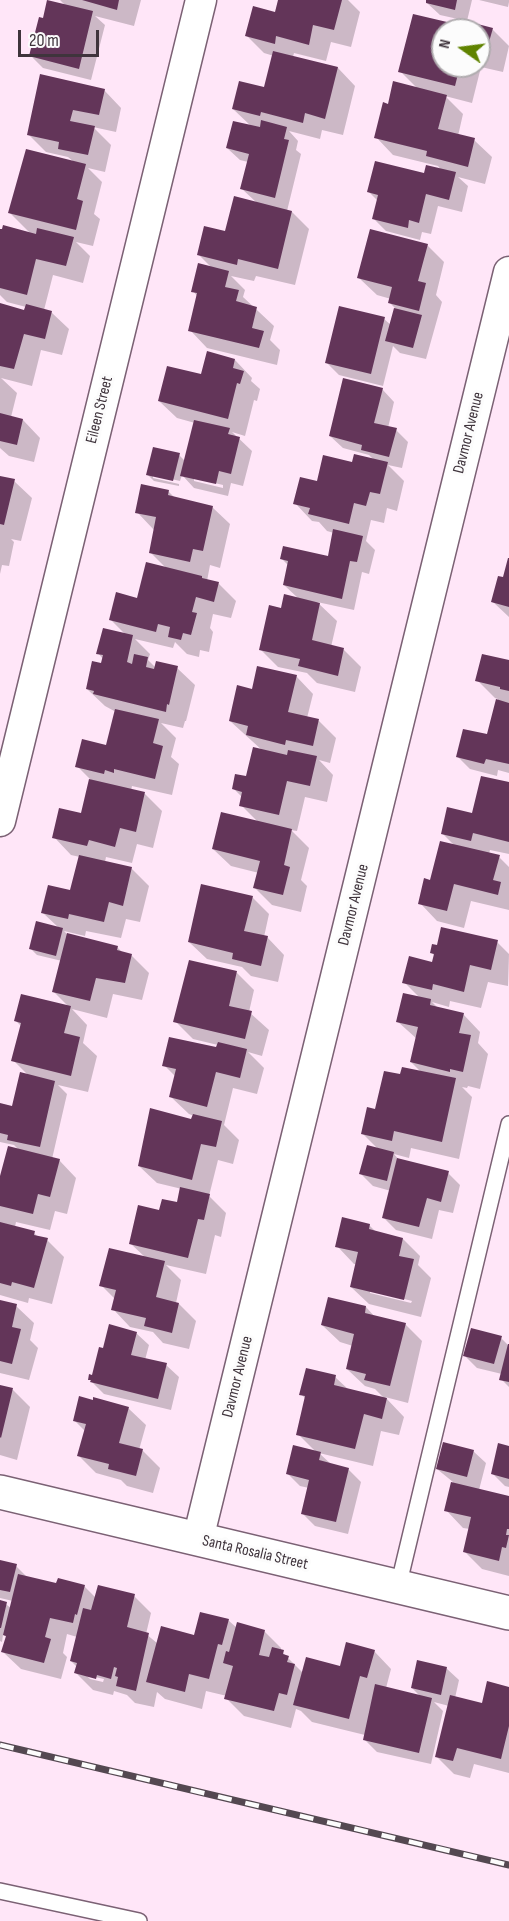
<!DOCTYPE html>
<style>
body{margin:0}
#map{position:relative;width:509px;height:1921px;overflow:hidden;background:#ffe6f8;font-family:"Sofia Sans Condensed",sans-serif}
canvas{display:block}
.north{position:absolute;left:431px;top:18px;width:60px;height:60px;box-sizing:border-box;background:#fcfcfc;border:2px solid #b0acaf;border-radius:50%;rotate:284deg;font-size:16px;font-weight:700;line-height:24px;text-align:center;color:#3f343c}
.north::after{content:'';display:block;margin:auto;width:21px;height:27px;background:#608300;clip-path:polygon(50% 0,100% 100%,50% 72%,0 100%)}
.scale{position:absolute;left:18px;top:30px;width:81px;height:27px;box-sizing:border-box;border:3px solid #3f343c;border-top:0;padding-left:8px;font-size:18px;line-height:21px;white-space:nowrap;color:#3f343c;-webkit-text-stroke:4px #fcfcfc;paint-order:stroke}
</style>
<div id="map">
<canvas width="509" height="1921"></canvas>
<div class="north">N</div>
<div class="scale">20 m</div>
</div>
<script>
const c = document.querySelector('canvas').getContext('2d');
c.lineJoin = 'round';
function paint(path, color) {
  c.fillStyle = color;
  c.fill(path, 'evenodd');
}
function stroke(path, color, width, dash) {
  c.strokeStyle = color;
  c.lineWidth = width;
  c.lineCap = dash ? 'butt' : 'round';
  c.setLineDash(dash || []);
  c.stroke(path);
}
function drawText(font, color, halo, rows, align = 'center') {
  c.font = font + ' "Sofia Sans Condensed",sans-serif';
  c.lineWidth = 6;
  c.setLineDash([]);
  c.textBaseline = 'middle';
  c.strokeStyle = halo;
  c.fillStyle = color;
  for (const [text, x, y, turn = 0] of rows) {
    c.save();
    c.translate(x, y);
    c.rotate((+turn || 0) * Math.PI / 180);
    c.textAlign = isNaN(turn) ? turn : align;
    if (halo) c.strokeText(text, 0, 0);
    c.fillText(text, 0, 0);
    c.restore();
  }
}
paint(new Path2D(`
 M60,0H141L134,26L95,16L105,25L91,80L43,68L31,56L44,20L66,6Z
 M280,0H348L360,12L351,47L331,42L326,61L294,53L293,57L338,68L355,86L343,135L322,130L320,139L289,131L298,141L296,150L301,154L287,211L292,212L309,229L295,285L256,276L254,281L231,276L245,290L243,297L274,326L270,340L280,350L277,365L207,348L190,330L198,297L193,291L213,269L199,255L226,233L257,203L241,188L248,162L240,160L227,148L252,127L233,109L265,89L274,56L264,53L247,36L276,13Z
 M428,0H472L467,21L440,15L427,3Z
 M479,0H509V2L508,7Z
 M414,15L465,28L492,29L509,46L503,72L481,67L472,103L445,96L463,114L458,136L474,140L492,157L485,184L458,177L468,186L462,212L438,206L431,234L422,232L420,240L386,231L374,219L378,201L369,192L442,171L438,166L393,155L376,137L389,105L418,89L400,71ZM443,30H479V66H443Z
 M104,90L121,108L116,132L93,127L111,145L105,172L88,168L102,182L94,214L100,219L93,246L76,242L90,256L83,283L53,275L44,310L51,312L69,329L62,355L41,350L32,386L1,378L17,393L11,417L23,420L40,438L34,462L9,456L0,448V305L25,311L26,307L7,302L0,295V230L31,234L10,213L74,162L68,157L46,152L28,134Z
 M427,245L444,262L436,295L442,302L426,359L400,353L393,346L383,386L339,375L326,362L384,319L391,325L395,308L390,303L391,299L377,295L359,278Z
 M235,360L252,378L251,381L260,389L257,401L254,400L245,436L232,432L252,451L243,486L231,483L228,496L194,488L182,475L180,481L153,475V478L179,484V486L154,481L147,474L179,455L185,461L195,423L177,418L159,401L202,376ZM194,478L223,485V488L194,481Z
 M382,389L394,402L388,428L396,430L408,442L402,468L388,465L404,481L397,511L387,508L384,523L371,520L366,541L375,550L369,574L362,572L354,610L317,602L337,621L331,647L344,650L361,667L355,692L317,683L307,673L278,667L260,649L282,610L299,599L284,585L289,566L282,559L329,558L334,533L327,531L319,522L312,521L295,503L318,483L353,464L374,460L369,455L343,448L330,436Z
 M0,477L14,481L32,498L21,541L11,539L14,542L9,566L2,565L0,574Z
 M168,491L176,499L212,507L230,524L220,568L210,565L207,581L218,583L236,601L231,618L213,614L210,628L213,632L209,652L200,650L199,657L187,654L175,642L173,648L135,639L150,654L148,660L156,668H177L195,685L186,721H185L183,728L161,723L176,738L171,757L179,764L172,795L132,786L131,791L145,794L162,811L153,848L137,844L132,863L106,857L105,862L131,868L149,886L140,922L126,919L121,938L86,931L85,936L64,931L69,936L117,947L124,954L131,955L149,973L142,1000L113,994L107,1018L72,1009L87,1025L83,1043L97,1056L88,1092L58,1085L67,1094L52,1159L59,1160L76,1178L67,1214L55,1211L50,1230L16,1222L15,1227L34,1233L39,1238L47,1240L64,1257L52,1304L29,1298L28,1303L0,1295V1183L20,1151L14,1145L0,1142V1104L13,1107L28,1075L13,1060L21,1026L16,1021L69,1007L54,992L62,961L37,955L31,949L59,928L43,913L72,892L80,857L71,855L54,837L82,815L91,780L77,766L107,747L116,712L105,706L87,689L102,665L103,659L98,653L126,635L111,620L138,600L167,569L150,552L154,530L137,512Z
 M509,561V617L493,602L504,579Z
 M509,662V773L498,770L497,776L470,769L458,757L488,736L498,699L495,698L477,680Z
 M296,676L313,694L307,718L319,721L336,738L330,763L319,760L333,775L327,802L305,797L297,831L291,830L309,848L301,880L307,886L301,912L272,905L255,888L259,873L231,866L213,849L259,823L241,805L243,798L234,789L248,778L263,751L230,721L253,691Z
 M509,784V854L490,850L489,854L499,857L509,867V910L471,901L464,928L437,921L420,903L455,846L443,834L473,815Z
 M252,897L269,914L264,937H267L284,955L278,982L251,976L242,967L207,959L189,942Z
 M497,942L509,954L508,986L488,982L481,1008L450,1001L449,1007L432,1002L438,1008L463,1014L480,1032L478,1043L488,1054L480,1089L468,1086L467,1088L462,1087L472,1097L459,1159L411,1148L409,1158L394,1154L400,1161L448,1173L460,1185L453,1213L439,1210L432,1239L396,1230L384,1218L391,1191L373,1186L361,1174L379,1150L363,1134L376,1111L401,1076L422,1073L411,1062L417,1039L397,1021L420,998L404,982L433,964L435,956L432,953Z
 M190,961L237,973L254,990L249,1012L269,1030L262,1056L248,1052L264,1068L257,1094L233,1088L224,1125L239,1140L233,1164L218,1160L209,1196L226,1213L221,1237L215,1235L206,1274L166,1265L181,1280L176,1303L179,1304L196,1321L189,1349L163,1343L153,1332L130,1327L113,1309L115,1299L101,1285L146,1258L131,1244L160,1212L178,1204L182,1189L157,1183L139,1166L193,1120L194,1116L189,1114L171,1097L176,1077L164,1065L217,1049L218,1045L193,1039L175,1021Z
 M369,1225L377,1233L403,1239L420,1256L418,1265L431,1278L421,1317L369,1304L351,1287L357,1264H354L337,1246ZM370,1290L412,1301L411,1303L370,1293Z
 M0,1301L16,1306L34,1323L30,1340L38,1348L29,1380L0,1373Z
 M366,1307L375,1317L405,1324L422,1341L408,1403L385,1397L404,1417L399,1435L381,1431L373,1466L319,1453L332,1465L348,1469L361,1482L348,1534L315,1526L303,1514L309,1488L300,1486L287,1473L316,1452L298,1434L306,1399L301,1394L335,1377L349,1390L385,1399L375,1389L365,1386L347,1369L353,1346L340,1342L322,1325Z
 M136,1333L149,1345L145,1360L166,1365L179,1377L171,1410L104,1394L89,1379Z
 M501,1338L509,1346V1387L501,1379L502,1374L477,1368L465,1356Z
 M0,1386L13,1390L30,1407L17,1460L0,1455Z
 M94,1402L128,1408L146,1425L139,1450H142L160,1468L153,1493L127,1486L121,1480L96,1473L79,1456L85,1431L74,1420Z
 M509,1447V1487L505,1486L493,1474Z
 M473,1451L486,1463L479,1490L509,1497V1576L482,1569L465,1552L470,1529L463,1528L446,1510L453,1482L437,1469Z
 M0,1562L16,1566L28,1578L57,1585L84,1586L96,1598L134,1596L151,1613L146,1634L157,1643L195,1636L228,1620L237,1628L264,1631L281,1648V1651L303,1673L341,1668L374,1651L391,1669L386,1688L421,1697L412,1688L446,1668L459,1680L455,1698L483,1705L509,1688V1773L474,1764L470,1778L454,1774L436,1756L449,1706L434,1702L443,1711L431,1764L377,1752L364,1739L365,1735L312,1722L301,1711L296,1709L291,1728L244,1716L226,1698L227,1696L206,1691L202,1709L165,1699L157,1692L154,1707L135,1703L127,1695L114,1691L113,1695L93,1690L76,1673L77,1667L71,1661L77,1637L67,1634L63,1653L67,1657L61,1679L21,1669L3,1652L7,1637L3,1635L2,1642L0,1641V1600L11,1608L13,1601L0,1598ZM86,1675L104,1679L103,1682L90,1679Z`), '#0003');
paint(new Path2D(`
 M47,0L93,11L79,69L29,56L39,17L43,18Z
 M82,0H119L117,10Z
 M278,0H342L334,30L313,25L309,45L276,36L275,44L245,36L253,6L275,12Z
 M426,0H457L455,10L426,3Z
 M413,14L464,26L466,21L493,28L485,56L479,54V30H443V66H460L455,86L398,72Z
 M273,51L338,67L325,119L305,113L303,123L261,112L260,116L232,109L239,81L264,87Z
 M40,74L105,89L99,115L73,110L70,121L95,126L88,155L58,149L59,142L27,135Z
 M393,81L447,95L438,129L475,138L468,167L426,156L427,151L374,138L383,102L388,104Z
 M261,120L287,127L284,139L289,140L275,198L240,189L249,154L226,148L233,121L260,127Z
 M26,149L86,164L77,199L83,201L76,230L8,213Z
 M375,161L424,173L426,165L456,172L449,200L426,194L419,223L409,220L408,228L372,219L378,195L367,192Z
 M234,196L292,211L278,269L238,259L237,265L197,255L204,226L225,231Z
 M3,225L36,234L37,228L74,237L66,266L36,259L27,295L0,288V229H2Z
 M370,229L428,244L418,281L426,283L419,311L388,303L392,287L357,278Z
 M198,263L229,271L225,287L239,290L236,301L257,307L252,328L264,331L259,348L188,331L197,293L191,292Z
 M0,303L24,310L26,304L52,311L45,339L24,334L14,369L0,366Z
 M339,306L385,317L371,374L325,363Z
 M394,308L422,315L413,348L385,341Z
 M207,351L235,359L233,368L244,371L240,384L237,383L228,419L158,401L167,366L201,374Z
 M343,378L383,388L374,423L397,428L389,457L361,450L362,445L329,436Z
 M0,413L23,419L17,445L0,441Z
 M194,420L230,428L228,434L240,437L231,474L219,471L216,484L180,476Z
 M153,447L180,453L173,481L146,475Z
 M354,454L388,462L380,494L370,492L366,506L354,503L349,524L308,514L310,508L293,504L300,477L317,481L323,455L352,462Z
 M0,476L15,479L4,525L0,524Z
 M141,484L169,490L168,495L213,506L203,551L193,549L190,562L149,553L156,517L135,513Z
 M333,529L363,536L357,562L350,561L342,599L283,585L288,561L280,559L283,546L328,556Z
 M508,558H509V607L491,602L498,576L503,577Z
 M146,562L202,576V578L219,582L214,602L196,597L192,612L197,613L191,635L183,633L181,640L168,637L170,627L158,624L156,632L109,620L116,592L137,598Z
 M284,594L320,603L312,640L344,648L338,676L298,666L300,659L259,650L269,605L281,608Z
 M103,628L133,635L127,662L132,664L134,654L148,657L146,667L154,669L156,661L178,666L169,705L167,704L166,712L93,694L94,691L86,689L92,661L101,663L103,655L96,654Z
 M482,654L509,660V691L500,689V687L475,681Z
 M257,666L297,675L288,712L319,719L313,746L286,740L285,745L246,735L248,726L229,721L237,685L252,689Z
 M496,699L509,703V764L486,759L484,764L456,757L463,729L487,734Z
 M115,709L159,719L153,743L163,746L155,779L114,769V773L105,770L104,774L75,767L82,739L106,745Z
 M253,747L287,755L288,750L317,756L310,786L287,781L279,815L239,806L242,792L232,789L235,774L246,776Z
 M481,776L509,782V842L473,833L471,841L441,834L447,807L472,813Z
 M89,779L145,792L136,832L120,828L115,847L89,840L87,846L52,838L59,808L81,813Z
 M221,812L292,829L284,865L290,867L283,895L253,888L260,861L212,849Z
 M440,841L500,855L493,880L501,882L498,895L454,884L447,911L418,904L424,878L430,880Z
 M79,855L132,867L123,906L109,902L104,922L69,914L68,919L41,913L48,885L70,890Z
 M201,884L253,896L244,931L268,936L261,966L232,959L233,953L188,942Z
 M36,921L63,928L56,956L29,949Z
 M441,927L498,940L491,970L470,965L464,992L433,984L432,990L402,983L409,956L432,962L434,954L430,953L432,944L437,945Z
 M67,933L118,946L117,950L132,954L125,983L96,978L90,1001L52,992Z
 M189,960L237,971L229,1006L252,1011L245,1039L173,1022Z
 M403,993L431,999L430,1005L464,1013L459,1033L471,1035L463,1072L450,1069V1072L410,1062L418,1027L396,1022Z
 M21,994L71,1006L64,1033L80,1037L71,1076L11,1061L21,1023L14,1021Z
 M169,1037L216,1047L218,1042L247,1049L240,1078L216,1072L207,1107L169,1097L176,1069L162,1066Z
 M402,1067L456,1078L442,1142L394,1131L392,1141L361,1134L367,1107L375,1109L384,1071L400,1074Z
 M20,1072L55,1081L40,1147L7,1140L8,1135L0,1133V1103L12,1106Z
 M150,1108L191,1119L193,1114L222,1121L216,1147L201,1144L192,1180L138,1166Z
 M367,1145L394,1152L387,1181L359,1174Z
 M8,1146L60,1159L50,1197L38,1194L33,1214L0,1206V1176Z
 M397,1158L449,1171L441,1202L427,1198L419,1227L382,1218Z
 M180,1187L210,1194L204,1220L198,1219L188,1258L129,1244L138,1205L159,1210L162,1199L177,1202Z
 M342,1217L370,1224L369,1229L403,1238L399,1256L414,1259L404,1300L350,1287L358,1252L335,1247Z
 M0,1222L35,1231L34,1235L48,1238L34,1288L12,1282L11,1286L0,1283Z
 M109,1248L165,1261L156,1297L179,1303L172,1333L144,1326L146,1318L111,1310L116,1290L99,1286Z
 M328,1297L366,1306L365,1313L406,1323L390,1386L364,1380L366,1374L346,1369L354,1334L321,1325Z
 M0,1300L17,1304L12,1327L21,1329L12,1364L0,1361Z
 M109,1324L137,1332L131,1355L167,1363L158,1399L90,1382L91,1380H88L89,1374L92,1375L99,1347L103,1348Z
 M471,1328L502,1336L494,1364L463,1356Z
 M508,1344H509V1382L499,1380Z
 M306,1368L336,1375L334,1385L387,1398L382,1419L364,1414L355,1449L296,1435L305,1396L299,1395Z
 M0,1385L13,1388L1,1438L0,1437Z
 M79,1396L93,1400V1397L129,1407L119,1443L143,1449L136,1476L108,1469L109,1464L77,1456L86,1424L73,1421Z
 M443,1442L474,1450L467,1477L436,1469Z
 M498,1443L509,1446V1479L491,1474Z
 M293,1445L321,1452L319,1460L349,1468L336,1522L301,1514L309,1480L286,1474Z
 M451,1482L509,1496V1529H507L506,1535H509L506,1548L502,1547L499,1561L463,1552L471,1517L444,1511Z
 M0,1560L17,1564L10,1592L0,1590Z
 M18,1574L56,1583L58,1578L85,1585L77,1615L75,1614L73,1623L50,1618L45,1637L51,1639L44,1663L1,1652L6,1636L3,1635Z
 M98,1585L135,1594L127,1627L149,1633L136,1691L116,1686L118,1677L115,1676L117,1668L114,1667L111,1679L97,1675L96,1679L74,1673L77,1663L70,1661L83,1608L91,1610Z
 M0,1600L7,1602L1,1628H0Z
 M200,1612L229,1619L222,1645L218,1644L209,1679L189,1674L185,1692L146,1682L161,1626L194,1635Z
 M237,1622L265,1630L259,1655L269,1657L272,1647L284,1650L283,1654L289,1656L287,1662L295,1664L287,1695L279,1693L274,1711L224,1699L233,1666L223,1663L226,1651L229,1652Z
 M346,1642L375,1650L367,1678L360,1676L349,1719L293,1705L306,1657L340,1666Z
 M417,1660L447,1667L441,1695L411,1688Z
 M487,1681L509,1687V1726L501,1759L457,1748L453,1761L435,1757L450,1695L482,1703Z
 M375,1684L432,1698L419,1753L363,1740Z`), '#633559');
const service = new Path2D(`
 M398,1587L509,1124
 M0,1891L139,1921`);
const minor = new Path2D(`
 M0,821L201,0
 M198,1539L509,272`);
const tertiary = new Path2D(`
 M0,1492L509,1613`);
stroke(service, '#7b6174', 18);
stroke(minor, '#7b6174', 33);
stroke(tertiary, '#7b6174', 36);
stroke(service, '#fff', 15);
stroke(minor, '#fff', 30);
stroke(tertiary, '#fff', 33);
const rail = new Path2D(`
 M0,1745L509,1865`);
stroke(rail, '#544851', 7);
stroke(rail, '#fcfcfc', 4.5, [14]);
drawText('16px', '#3f343c', '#fcfcfc', [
 ["Eileen Street",100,410,-76],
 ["Davmor Avenue",469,433,-76],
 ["Davmor Avenue",354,905,-76],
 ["Davmor Avenue",238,1377,-76],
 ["Santa Rosalia Street",255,1553,13]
]);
</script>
